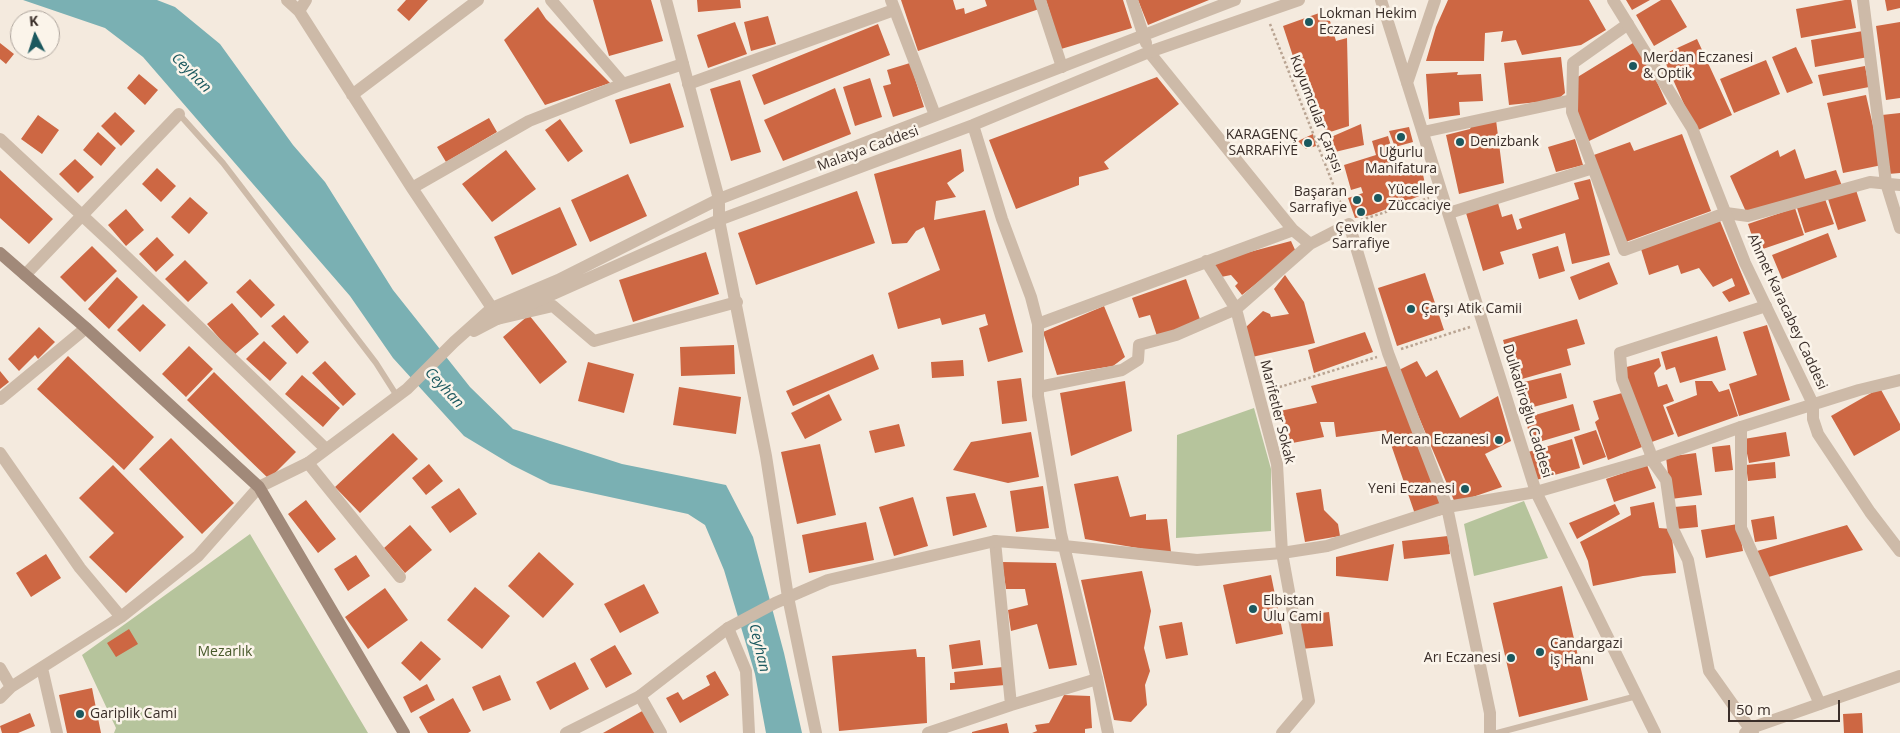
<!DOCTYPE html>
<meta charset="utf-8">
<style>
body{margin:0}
#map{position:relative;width:1900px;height:733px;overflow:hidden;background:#f4eade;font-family:"Open Sans",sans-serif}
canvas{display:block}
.north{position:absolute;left:10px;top:10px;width:50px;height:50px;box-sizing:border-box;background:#fbf4ea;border:1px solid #aea59d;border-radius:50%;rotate:355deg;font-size:14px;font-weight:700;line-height:20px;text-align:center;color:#3a2e29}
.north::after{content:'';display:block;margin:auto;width:18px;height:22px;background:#1b585e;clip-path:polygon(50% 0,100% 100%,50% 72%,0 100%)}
.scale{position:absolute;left:1728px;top:700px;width:112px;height:22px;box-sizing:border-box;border:2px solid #3a2e29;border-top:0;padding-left:6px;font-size:15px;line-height:18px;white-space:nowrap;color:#3a2e29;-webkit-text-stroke:4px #fbf4ea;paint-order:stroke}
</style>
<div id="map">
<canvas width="1900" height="733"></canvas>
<div class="north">K</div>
<div class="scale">50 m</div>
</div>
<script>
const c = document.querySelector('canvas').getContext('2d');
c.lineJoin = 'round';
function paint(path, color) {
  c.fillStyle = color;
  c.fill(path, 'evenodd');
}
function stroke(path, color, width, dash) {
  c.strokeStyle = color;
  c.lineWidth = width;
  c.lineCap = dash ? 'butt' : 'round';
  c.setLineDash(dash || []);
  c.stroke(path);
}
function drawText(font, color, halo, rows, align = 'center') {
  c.font = font + ' "Open Sans",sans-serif';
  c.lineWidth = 5;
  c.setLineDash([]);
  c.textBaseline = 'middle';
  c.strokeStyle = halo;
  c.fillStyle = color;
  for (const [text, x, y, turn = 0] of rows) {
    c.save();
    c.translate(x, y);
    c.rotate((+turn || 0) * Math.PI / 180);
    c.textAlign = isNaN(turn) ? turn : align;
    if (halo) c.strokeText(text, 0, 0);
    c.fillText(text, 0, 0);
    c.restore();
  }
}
paint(new Path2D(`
 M1254,408L1271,469V531L1176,538L1177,435Z
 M1524,501L1548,558L1474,576L1464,524Z
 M250,534L368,733H114L116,728L82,655Z`), '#b6c49c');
paint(new Path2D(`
 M23,0H157L175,7L220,44L293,145L325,182L393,290L470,387L513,429L622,464L726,485L753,537L784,653L802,733H766L755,674L724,570L705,525L688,514L550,484L512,465L464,436L393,358L350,296L143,57L105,28Z`), '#7ab0b3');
paint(new Path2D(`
 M406,0H428L409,21L397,10Z
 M593,0H651L663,41L609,56Z
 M697,0H740L741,8L698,12Z
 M901,0H953L956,10L964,8L965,14L987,6L985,0H1035L1039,9L918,51Z
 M1046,0H1123L1132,28L1061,49Z
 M1138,0H1209L1148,25Z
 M1448,0H1589L1606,30L1581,45L1522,55L1516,40L1501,42L1503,31L1485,33L1484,61H1426L1436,27Z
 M1626,0H1650L1632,10Z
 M1661,0H1671L1687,27L1654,46L1636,15Z
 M1845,0H1851L1856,28L1801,38L1796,9Z
 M1885,0H1900V8L1887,11Z
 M538,7L546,19L610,83L545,105L504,40Z
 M1322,12L1325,20L1330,21L1336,41L1347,38L1349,126L1327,133L1310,108L1283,26Z
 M768,16L776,44L751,51L744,22Z
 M735,22L747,54L708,68L697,35Z
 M1900,22V98L1886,100L1876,26Z
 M878,24L890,55L764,105L752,75Z
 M1863,31L1868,57L1815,67L1811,40Z
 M1697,39L1732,115L1696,131L1662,55Z
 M0,43L14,54L6,64L0,59Z
 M1633,43L1652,71L1667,104L1589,141L1573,108L1576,78Z
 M1796,47L1813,83L1787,93L1772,57Z
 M1561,57L1565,93L1557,100L1509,105L1504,63Z
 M1766,60L1780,94L1734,113L1720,79Z
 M910,63L924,107L893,117L883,86L891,84L887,70Z
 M1865,66L1869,87L1823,96L1818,75Z
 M1458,72L1457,75L1481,74L1483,101L1459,102L1460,115L1429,119L1426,74Z
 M139,74L158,90L145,105L127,88Z
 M1157,77L1179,104L1104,162L1109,169L1079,177V185L1016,209L989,140Z
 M870,78L882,117L855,126L843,87Z
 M740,80L761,152L731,161L710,89Z
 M670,83L684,127L630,144L615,100Z
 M835,88L851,134L783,161L764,120Z
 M1866,95L1882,165L1843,173L1827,103Z
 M115,112L135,131L121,146L101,126Z
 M1900,113V173L1888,174L1882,115Z
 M38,115L59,130L42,154L21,139Z
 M489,118L497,132L446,162L437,147Z
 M560,119L583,151L568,162L545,130Z
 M1496,120L1504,183L1459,194L1446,135L1470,129L1472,125Z
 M1361,124L1364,145L1335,152L1331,137Z
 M1409,127L1413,142L1395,147L1389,131Z
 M98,132L116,148L101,166L83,150Z
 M1313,134L1316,146L1306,149L1298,141Z
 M1682,134L1711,211L1623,243L1591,156L1630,142L1634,151Z
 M1388,136L1400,176L1422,170L1427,193L1371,215L1355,218L1348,198L1363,193L1361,187L1351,190L1344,165L1376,155L1372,141Z
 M1575,139L1583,165L1556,172L1548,147Z
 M961,149L964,171L947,183L956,197L936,201L934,220L985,210L1023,352L988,362L979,328L988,325L985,314L942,325L940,318L898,329L888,293L940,270L924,227L916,231L907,243L892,244L874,174Z
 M1795,149L1805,179L1836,170L1842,186L1747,214L1730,176L1778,150L1780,157Z
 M506,150L536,189L492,222L462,184Z
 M75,159L94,177L78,193L59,174Z
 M157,168L176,186L161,202L142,184Z
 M0,170L53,219L29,244L0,218Z
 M628,174L647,216L590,242L571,200Z
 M1590,179L1610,255L1572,264L1565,233L1500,252L1504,264L1483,271L1466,213L1498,203L1502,217L1512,214L1517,230L1522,228L1519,219L1579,199L1574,183Z
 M1856,190L1866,221L1838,230L1828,199Z
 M857,191L875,243L756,285L738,233Z
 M190,197L208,213L189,234L171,217Z
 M1825,199L1834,224L1805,233L1797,208Z
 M560,207L577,245L512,275L494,237Z
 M1795,208L1804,235L1757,251L1748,224Z
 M126,209L144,230L126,246L108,225Z
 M1720,221L1750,294L1729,302L1722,292L1735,286L1732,278L1713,287L1699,268L1681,274L1678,265L1649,275L1641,249Z
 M1828,233L1837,257L1782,279L1772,255Z
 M157,237L174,255L156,272L139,254Z
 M1291,241L1296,252L1242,295L1235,286L1238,283L1231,275L1221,277L1212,262Z
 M92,246L117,271L85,302L60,277Z
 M1558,246L1565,271L1539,279L1532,254Z
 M706,252L719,294L633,322L619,280Z
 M185,260L208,283L188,302L165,279Z
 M1609,262L1618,284L1579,300L1570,277Z
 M1425,273L1444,330L1397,346L1378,288Z
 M1285,275L1304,302L1315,343L1252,357L1245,328L1263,311L1270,314L1271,317L1289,314L1274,289Z
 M117,277L138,297L109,329L88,309Z
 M250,279L275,305L261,318L236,292Z
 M1186,279L1201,322L1157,336L1150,315L1139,318L1132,298Z
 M232,303L259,334L234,355L207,324Z
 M143,304L166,325L140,352L117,330Z
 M1104,306L1125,357L1113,366L1057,375L1043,332Z
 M284,315L309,342L297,354L271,326Z
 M529,315L567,362L540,384L503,337Z
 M1577,319L1585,344L1567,349L1571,365L1515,381L1503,340Z
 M1767,325L1790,400L1739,416L1729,384L1757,375L1743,332Z
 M39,327L55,342L38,359L35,355L19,371L8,359Z
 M1365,332L1373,352L1314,373L1308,350Z
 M1717,336L1726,370L1680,383L1675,367L1666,370L1661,352Z
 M264,341L287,363L270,381L246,359Z
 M734,345L735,374L681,376L680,347Z
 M189,346L213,369L186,397L162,374Z
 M873,354L879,369L793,406L786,391Z
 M68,356L154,437L124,470L37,389Z
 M1659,358L1661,366L1654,373L1658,387L1667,384L1674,401L1663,405L1674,434L1649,443L1623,368Z
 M963,360L964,376L932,378L931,362Z
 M325,361L356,394L343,406L312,373Z
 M1417,361L1426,377L1437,370L1460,418L1498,396L1511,441L1485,454L1502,487L1455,503L1399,370Z
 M588,362L634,374L624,413L578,401Z
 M1391,365L1446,514L1417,520L1386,430L1336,437L1334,422H1320L1324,437L1287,444L1280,411L1317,403L1311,386Z
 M0,371L9,382L0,389Z
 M214,372L296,452L269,479L187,400Z
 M1561,373L1567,398L1522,410L1516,384Z
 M302,375L340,408L323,427L285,394Z
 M1021,378L1027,421L1002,424L997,381Z
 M1125,381L1132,431L1071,456L1060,393Z
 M1695,381H1712L1719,392L1729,389L1738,416L1678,437L1666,407L1697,395Z
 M679,387L741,397L736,434L673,425Z
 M1880,388L1900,424V430L1854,456L1831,416Z
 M1622,393L1642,447L1608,460L1595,422L1599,419L1593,401Z
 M829,394L842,420L805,439L791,413Z
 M1573,404L1580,430L1532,444L1525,418Z
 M899,424L905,446L875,453L869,431Z
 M1596,430L1606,457L1583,465L1574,437Z
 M1031,432L1039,477L1008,483L953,470L971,442Z
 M1786,432L1790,456L1749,463L1744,439Z
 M393,433L418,459L360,513L335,487Z
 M171,438L234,503L202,534L139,469Z
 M1572,439L1580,468L1536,480L1528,452Z
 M820,444L836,515L797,524L781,452Z
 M1730,445L1733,470L1715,472L1712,447Z
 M1696,453L1702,495L1671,499L1666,457Z
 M1775,462L1776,478L1748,481L1746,465Z
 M429,464L443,481L426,495L412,478Z
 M113,465L184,537L126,593L89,557L114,533L79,498Z
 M1647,465L1656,488L1614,502L1606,479Z
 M1118,476L1130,517L1146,514V520L1167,519L1171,552H1161L1085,539L1074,484Z
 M1043,486L1049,528L1016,532L1010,491Z
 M459,488L477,514L450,533L431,507Z
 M1321,489L1324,510L1338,524L1340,536L1305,542L1296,493Z
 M975,493L987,527L953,536L946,497Z
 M913,497L928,546L894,556L879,507Z
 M306,500L336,539L318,553L288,514Z
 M1654,502L1659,528L1671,529L1676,573L1643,576L1593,586L1588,561L1580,542L1631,515L1630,507Z
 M1615,504L1620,514L1577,539L1569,523Z
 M1696,505L1698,527L1677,529L1674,507Z
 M1774,516L1777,539L1755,542L1751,520Z
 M866,522L874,560L809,573L802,535Z
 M1738,524L1743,551L1706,558L1701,530Z
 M410,525L432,550L405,573L384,548Z
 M1847,525L1863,550L1765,578L1757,551Z
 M1448,536L1450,554L1404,559L1402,541Z
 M1394,544L1388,581L1336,576V557Z
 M539,552L574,584L543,618L508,586Z
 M46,554L61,578L31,597L16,573Z
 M356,555L370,576L348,591L334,569Z
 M1002,562L1056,563L1077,665L1049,669L1037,624L1011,631L1008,610L1028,605L1025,589H1006Z
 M1142,571L1151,611L1144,648L1150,671L1145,685L1147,705L1131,722L1114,720L1081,580Z
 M1271,575L1283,634L1236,644L1223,585Z
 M644,584L659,613L620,633L604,604Z
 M1562,586L1588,700L1519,717L1493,603Z
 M475,587L510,616L482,649L447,620Z
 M385,588L408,620L368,649L345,617Z
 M1329,612L1333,646L1301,649L1297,616Z
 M1182,622L1188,655L1166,659L1159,626Z
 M129,629L138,644L116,657L107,643Z
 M980,640L983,665L952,669L949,645Z
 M421,641L441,659L420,681L401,663Z
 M615,645L632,674L606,688L590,659Z
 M916,649L917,657H925L927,723L839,731L832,656Z
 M575,662L589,689L550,710L536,682Z
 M1003,667L1005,685L950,690V683H955L954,672Z
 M715,671L729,695L680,723L666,698L678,692L683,700L710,685L706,676Z
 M500,675L511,700L483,711L472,687Z
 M427,684L435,700L411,713L403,697Z
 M92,688L101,733H67L59,695Z
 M1064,695L1090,696L1092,728L1085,729V733H1032L1037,731L1035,725L1049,723Z
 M453,698L471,731L468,733H428L419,717Z
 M644,710L658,733H603Z
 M30,713L35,726L18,733H2L0,726Z
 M1862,713L1863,733H1844L1843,714Z
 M1007,723L1009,733H972V732Z`), '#cd6743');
stroke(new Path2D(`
 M1270,24L1344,212
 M1361,220L1429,198
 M1401,349L1470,327
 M1270,390L1377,357`), '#b9a492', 2.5, [2.5, 2.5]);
stroke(new Path2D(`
 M179,114L223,163L376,363L397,396
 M1497,733L1637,696`), '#cdbaa8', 6);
stroke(new Path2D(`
 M287,0L299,11
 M306,0L299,11L412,188L492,308L497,319L553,306L594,341L737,302
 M551,0L623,84
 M891,0L935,115
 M1040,0L1062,67
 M1381,0L1536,492L1655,733
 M1863,0L1886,183L1900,228
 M1628,24L1573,63L1572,112L1624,250L1726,213L1748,216L1870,182L1900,185
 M1149,52L1293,230L1310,244
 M1407,83L1435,0
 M688,84L894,10
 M352,95L478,0
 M1423,132L1572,100
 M0,139L115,246L326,449
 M412,188L529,121L623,84L683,64
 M1449,213L1593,168
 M1206,261L1236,309L1277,464L1282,553L1309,701L1282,733
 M25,275L179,114
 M1038,324L1293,230
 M1039,387L1122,370L1138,360L1139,345L1176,335L1236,309L1310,244L1349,224L1388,353L1447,507L1490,713V733
 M0,399L86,328
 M1741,427V528L1820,704
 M0,453L80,568L121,617
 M308,463L400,577
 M995,541L1011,705
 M728,628L746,671L749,733
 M0,668L11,687
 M42,668L57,733
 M640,696L661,733
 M0,698L11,687L121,617L198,556L259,487
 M928,733L1011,705L1097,679
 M1745,733L1751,728L1900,676
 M1753,733L1709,671L1688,560L1673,529L1666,480L1651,459L1650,452L1622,379L1620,353L1766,306`), '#cdbaa8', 12);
stroke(new Path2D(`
 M666,0L719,199V220L766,456L788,597L816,733
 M1132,0L1146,43
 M1613,0L1692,128L1745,263L1813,404V419L1818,434L1870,512L1900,551
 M973,125L1002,219L1031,297L1038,324V396L1061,534L1097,679L1108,733
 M474,331L497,319L719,220L973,125L1149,52L1299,0
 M259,487L308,463L407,389L454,342L492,308L558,280L719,199L1235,0
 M566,733L640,696L728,628L775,603L828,580L995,541L1064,546L1197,560L1282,553L1327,546L1447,507L1536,492L1651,459L1741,427L1859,390L1900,380`), '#cdbaa8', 12);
stroke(new Path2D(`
 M0,253L86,328L259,487L404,733`), '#a18979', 12);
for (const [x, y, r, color] of [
 [1309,22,5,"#1b585e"],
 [1633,66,5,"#1b585e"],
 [1401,137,5,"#1b585e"],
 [1460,142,5,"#1b585e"],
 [1308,143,5,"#1b585e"],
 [1378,198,5,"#1b585e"],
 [1357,200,5,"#1b585e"],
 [1361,212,5,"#1b585e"],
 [1411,309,5,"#1b585e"],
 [1499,440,5,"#1b585e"],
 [1465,489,5,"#1b585e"],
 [1253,609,5,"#1b585e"],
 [1540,652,5,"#1b585e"],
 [1511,658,5,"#1b585e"],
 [80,714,5,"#1b585e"]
]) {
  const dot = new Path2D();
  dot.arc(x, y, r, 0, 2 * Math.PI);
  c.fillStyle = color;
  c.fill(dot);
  stroke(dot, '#fbf4ea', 2);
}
drawText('14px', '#3a2e29', '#fbf4ea', [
 ["Lokman Hekim",1319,14],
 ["Eczanesi",1319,30],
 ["Merdan Eczanesi",1643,58],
 ["& Optik",1643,74],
 ["KARAGENÇ",1298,135,"right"],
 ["SARRAFİYE",1298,151,"right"],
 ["Denizbank",1470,142],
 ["Uğurlu",1401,153,"center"],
 ["Manifatura",1401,169,"center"],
 ["Yüceller",1388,190],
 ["Züccaciye",1388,206],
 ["Başaran",1347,192,"right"],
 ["Sarrafiye",1347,208,"right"],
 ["Çevikler",1361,228,"center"],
 ["Sarrafiye",1361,244,"center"],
 ["Çarşı Atik Camii",1421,309],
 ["Mercan Eczanesi",1489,440,"right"],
 ["Yeni Eczanesi",1455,489,"right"],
 ["Elbistan",1263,601],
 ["Ulu Cami",1263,617],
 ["Candargazi",1550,644],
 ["iş Hanı",1550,660],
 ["Arı Eczanesi",1501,658,"right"],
 ["Gariplik Cami",90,714]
], 'left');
drawText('14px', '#3a2e29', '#fbf4ea', [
 ["Kuyumcular Çarşısı",1316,114,69],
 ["Malatya Caddesi",868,149,-20],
 ["Ahmet Karacabey Caddesi",1787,312,65],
 ["Dulkadiroğlu Caddesi",1527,411,73],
 ["Marifetler Sokak",1277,412,76]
]);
drawText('14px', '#485a2b', '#fbf4ea', [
 ["Mezarlık",225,652]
]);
drawText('italic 15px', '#1b585e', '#fbf4ea', [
 ["Ceyhan",191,73,45],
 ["Ceyhan",444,388,47],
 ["Ceyhan",759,648,77]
]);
</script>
